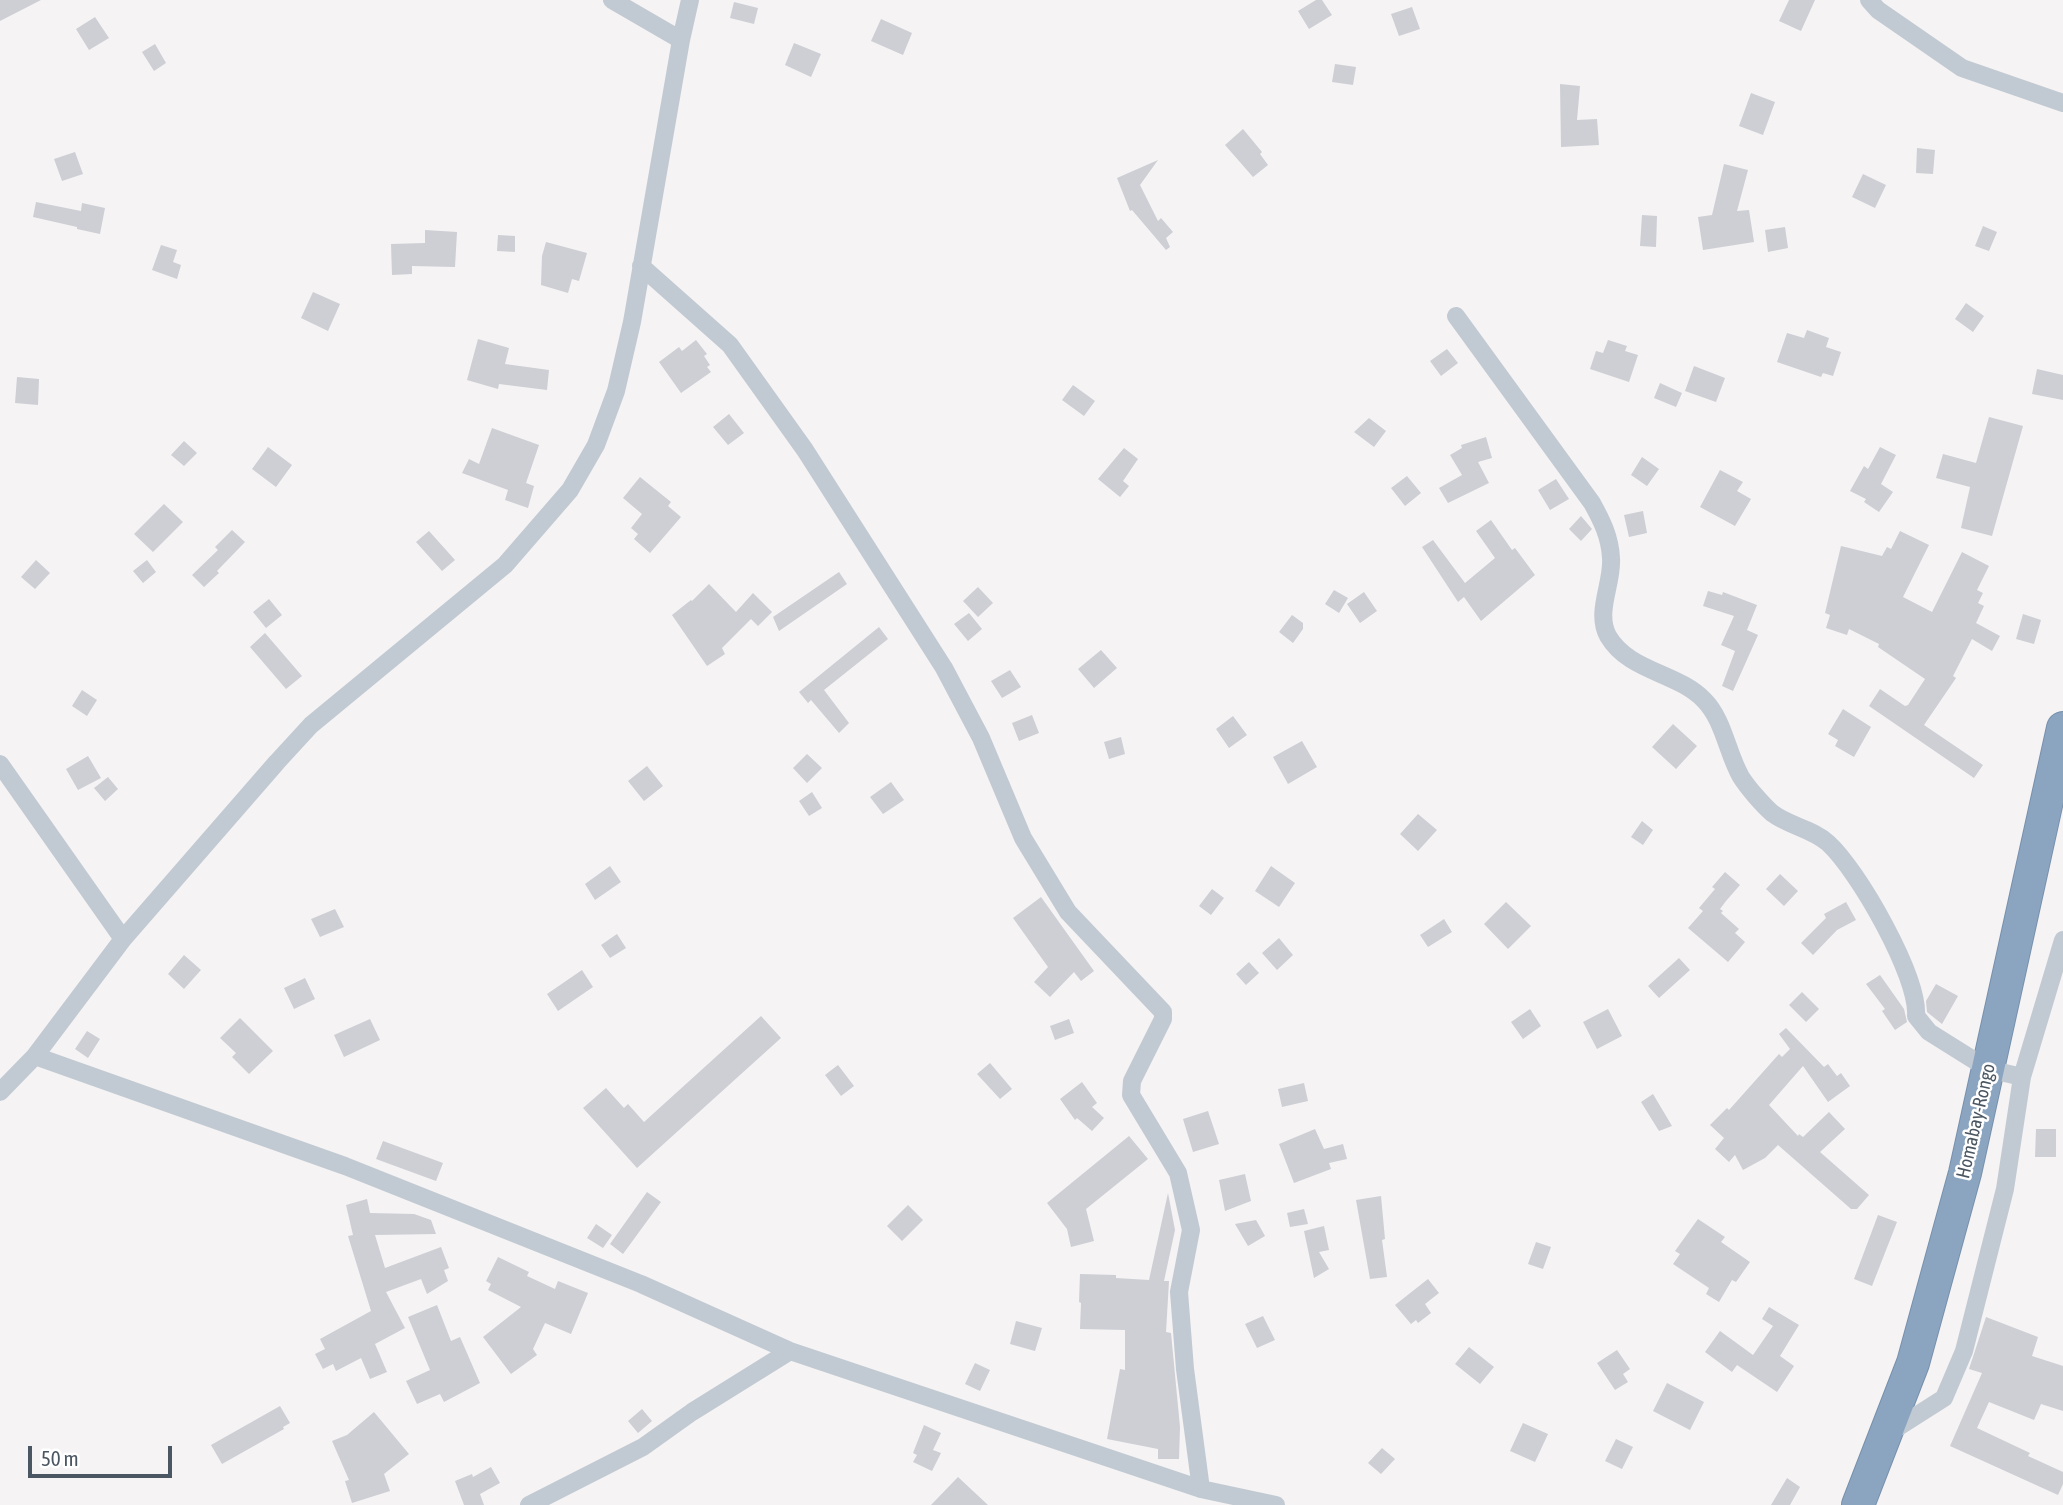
<!DOCTYPE html>
<style>
body{margin:0}
#map{position:relative;width:2063px;height:1505px;overflow:hidden;background:#f5f3f3;font-family:"Asap Condensed",sans-serif}
canvas{display:block}
.scale{position:absolute;left:28px;top:1446px;width:144px;height:32px;box-sizing:border-box;border:4px solid #4a5661;border-top:0;padding-left:9px;font-size:21px;line-height:24px;white-space:nowrap;color:#4a5661;-webkit-text-stroke:5px #fff;paint-order:stroke}
</style>
<div id="map">
<canvas width="2063" height="1505"></canvas>
<div class="scale">50 m</div>
</div>
<script>
const c = document.querySelector('canvas').getContext('2d');
c.lineJoin = 'round';
function paint(path, color) {
  c.fillStyle = color;
  c.fill(path, 'evenodd');
}
function stroke(path, color, width, dash) {
  c.strokeStyle = color;
  c.lineWidth = width;
  c.lineCap = dash ? 'butt' : 'round';
  c.setLineDash(dash || []);
  c.stroke(path);
}
function drawText(font, color, halo, rows, align = 'center') {
  c.font = font + ' "Asap Condensed",sans-serif';
  c.lineWidth = 5;
  c.setLineDash([]);
  c.textBaseline = 'middle';
  c.strokeStyle = halo;
  c.fillStyle = color;
  for (const [text, x, y, turn = 0] of rows) {
    c.save();
    c.translate(x, y);
    c.rotate((+turn || 0) * Math.PI / 180);
    c.textAlign = isNaN(turn) ? turn : align;
    if (halo) c.strokeText(text, 0, 0);
    c.fillText(text, 0, 0);
    c.restore();
  }
}
paint(new Path2D(`
 M0,0H41L0,21Z
 M1316,0H1322L1332,15L1309,29L1298,11Z
 M1789,0H1815L1801,31L1779,21Z
 M734,2L758,8L754,24L730,18Z
 M1412,7L1420,29L1399,36L1391,14Z
 M95,17L109,38L89,50L76,29Z
 M881,19L912,33L903,55L871,41Z
 M794,43L821,54L811,77L785,65Z
 M155,44L166,63L154,71L142,52Z
 M1335,64L1356,67L1353,85L1332,82Z
 M1560,84L1580,86L1577,120L1597,119L1599,145L1561,147Z
 M1751,93L1775,102L1763,135L1739,126Z
 M1243,129L1262,152L1260,154L1268,165L1253,177L1225,145Z
 M1917,148L1935,150L1933,174L1916,173Z
 M75,152L83,174L62,181L54,159Z
 M1158,160L1140,185L1158,221L1161,218L1173,232L1166,238L1170,247L1166,250L1132,210L1130,211L1117,178Z
 M1724,164L1748,170L1737,211L1749,210L1754,242L1703,250L1698,217L1712,215Z
 M1863,174L1886,185L1875,208L1852,197Z
 M36,202L81,211L82,203L105,208L100,234L77,229V227L33,217Z
 M1642,215L1657,216L1656,247L1640,246Z
 M1983,226L1997,232L1989,251L1975,246Z
 M1785,227L1788,248L1768,252L1765,230Z
 M425,230L457,232L455,267L412,266V274L392,275L391,244L425,243Z
 M498,235L515,236V252L497,251Z
 M546,242L587,253L579,281L572,279L568,293L541,285L542,256Z
 M161,245L177,250L173,262L181,265L177,279L152,270Z
 M313,292L340,304L328,331L301,318Z
 M1966,303L1984,316L1973,332L1955,319Z
 M1807,330L1829,338L1826,347L1841,352L1833,376L1823,373L1821,377L1777,362L1787,333L1804,338Z
 M478,339L509,348L505,364L549,370L547,390L499,384L498,389L467,380Z
 M696,340L707,354L704,356L710,365L707,367L711,372L681,393L659,362L679,347L682,351Z
 M1608,340L1627,346L1625,351L1638,355L1629,382L1590,369L1596,351L1603,353Z
 M1447,349L1458,363L1441,376L1430,361Z
 M1694,366L1725,378L1716,402L1685,391Z
 M2037,369L2063,375V400L2032,394Z
 M17,377L39,379L38,405L15,403Z
 M1660,383L1682,393L1676,407L1654,398Z
 M1073,385L1095,401L1084,416L1062,400Z
 M729,414L744,433L728,445L713,427Z
 M1989,417L2023,426L1992,536L1961,528L1970,487L1936,478L1943,454L1976,463Z
 M1369,418L1386,431L1374,447L1354,432Z
 M492,428L539,445L526,483L534,486L528,508L505,500L508,490L462,473L469,459L479,464Z
 M1486,437L1492,458L1478,462L1489,483L1448,503L1439,488L1462,475L1450,455L1462,448L1461,445Z
 M184,441L197,453L184,466L171,455Z
 M268,447L292,465L276,487L252,469Z
 M1880,447L1896,455L1881,484L1893,492L1879,512L1864,502L1866,499L1850,491L1864,466L1868,469Z
 M1124,448L1138,459L1123,481L1129,486L1120,497L1098,479Z
 M1642,457L1659,469L1647,486L1631,475Z
 M1720,470L1743,482L1737,491L1751,499L1735,526L1700,507Z
 M1407,476L1421,493L1405,506L1391,488Z
 M640,477L671,502L668,506L681,517L650,553L634,539L638,534L631,528L642,514L623,498Z
 M1556,479L1569,499L1550,510L1538,490Z
 M164,504L183,522L153,552L134,534Z
 M1643,511L1647,533L1629,537L1624,515Z
 M1581,516L1592,529L1581,541L1569,529Z
 M1491,520L1512,550L1515,548L1535,575L1481,621L1464,597L1458,602L1422,547L1433,540L1465,583L1495,558L1476,531Z
 M232,530L245,542L217,571L219,573L204,587L192,575L218,550L215,547Z
 M429,531L455,560L442,571L416,542Z
 M1900,531L1929,545L1903,597L1932,612L1962,552L1989,566L1977,590L1983,593L1978,603L1984,606L1976,623L2000,636L1992,651L1972,639L1953,676L1956,678L1924,725L1983,765L1974,778L1869,706L1880,689L1905,706L1908,705L1925,679L1878,647L1879,644L1849,629L1847,635L1826,628L1830,615L1825,613L1841,546L1882,556L1887,547L1891,549Z
 M36,560L50,573L35,589L21,577Z
 M147,560L156,572L143,583L133,571Z
 M839,572L847,584L779,631L773,617Z
 M709,584L736,612L753,593L772,612L758,626L751,619L722,648L725,654L707,666L672,615L691,600L692,601Z
 M978,587L993,603L978,617L963,601Z
 M1334,590L1348,598L1339,613L1325,604Z
 M1708,591L1722,595L1723,592L1757,605L1747,630L1758,635L1733,691L1722,686L1735,651L1721,645L1734,616L1703,606Z
 M1364,592L1377,611L1360,623L1347,604Z
 M269,599L282,615L266,628L253,612Z
 M969,613L982,629L968,641L954,624Z
 M2023,614L2041,620L2034,644L2016,639Z
 M1292,615L1303,623V629L1293,643L1279,632Z
 M879,627L888,639L824,690L849,723L839,733L811,700L808,703L799,692Z
 M265,633L302,676L286,689L250,647Z
 M1101,650L1117,668L1094,688L1078,669Z
 M1010,670L1021,687L1002,698L991,681Z
 M82,690L97,700L87,716L72,706Z
 M1843,709L1871,727L1854,757L1835,746L1838,740L1828,734Z
 M1032,715L1039,733L1019,741L1012,723Z
 M1233,716L1247,735L1229,748L1216,729Z
 M1673,724L1697,746L1676,769L1652,747Z
 M1121,737L1125,754L1109,759L1104,742Z
 M1302,741L1317,767L1288,784L1273,757Z
 M807,754L822,768L807,783L793,768Z
 M88,756L101,778L78,790L66,769Z
 M647,766L663,786L644,801L628,781Z
 M108,777L118,789L105,801L94,788Z
 M891,782L904,800L883,814L870,797Z
 M812,792L822,808L809,816L799,801Z
 M1418,814L1437,830L1418,851L1400,834Z
 M1642,821L1653,830L1643,845L1631,837Z
 M610,866L621,882L595,900L585,884Z
 M1271,866L1295,883L1279,907L1255,891Z
 M1725,872L1740,885L1726,901L1720,909L1723,911L1721,913L1739,929L1735,933L1745,942L1728,962L1688,928L1703,911L1699,908L1715,889L1712,887Z
 M1780,874L1798,891L1784,906L1766,889Z
 M1212,889L1224,898L1211,915L1199,906Z
 M1041,897L1094,971L1081,981L1074,972L1050,997L1034,982L1048,967L1013,918Z
 M1506,902L1531,926L1508,949L1484,924Z
 M1846,902L1856,920L1837,930L1813,955L1801,943L1826,918L1824,914Z
 M335,909L344,927L320,937L311,919Z
 M1444,919L1452,932L1428,947L1420,935Z
 M617,934L626,948L610,958L601,945Z
 M1279,938L1293,955L1277,970L1262,953Z
 M184,955L201,970L184,989L168,974Z
 M1679,958L1690,970L1659,998L1648,986Z
 M1249,962L1259,973L1246,985L1236,974Z
 M582,970L593,987L558,1011L547,994Z
 M1880,975L1904,1009L1907,1022L1895,1030L1882,1011L1885,1009L1866,984Z
 M305,978L315,999L294,1009L284,988Z
 M1936,984L1958,996L1942,1024L1927,1012L1926,1001Z
 M1802,992L1819,1009L1806,1022L1789,1005Z
 M1530,1009L1541,1026L1523,1039L1511,1022Z
 M1608,1009L1622,1036L1597,1049L1583,1022Z
 M761,1016L781,1038L637,1168L583,1108L606,1088L624,1108L628,1104L644,1122Z
 M240,1018L273,1051L249,1074L232,1057L236,1053L220,1038Z
 M370,1019L380,1040L344,1057L334,1035Z
 M1069,1019L1074,1033L1055,1040L1050,1026Z
 M1786,1028L1824,1067L1828,1064L1837,1076L1841,1073L1850,1086L1828,1102L1803,1066L1769,1105L1798,1136L1799,1134L1803,1137L1829,1112L1845,1129L1820,1152L1869,1195L1857,1209H1851L1778,1145L1765,1158L1743,1170L1735,1155L1729,1162L1715,1149L1724,1138L1710,1125L1727,1108L1729,1110L1779,1054L1782,1057L1790,1049L1779,1034Z
 M87,1031L100,1039L88,1058L75,1049Z
 M990,1063L1012,1089L1000,1099L977,1074Z
 M838,1065L854,1086L841,1096L825,1075Z
 M1082,1082L1097,1103L1092,1107L1104,1118L1092,1131L1077,1118L1075,1120L1060,1099Z
 M1304,1083L1308,1101L1282,1107L1278,1089Z
 M1653,1094L1672,1126L1659,1131L1641,1102Z
 M1208,1111L1219,1144L1193,1152L1183,1119Z
 M1315,1129L1324,1149L1343,1144L1347,1159L1329,1163L1331,1169L1294,1183L1279,1144Z
 M2036,1129H2056V1157H2035Z
 M1129,1136L1148,1159L1086,1209L1094,1241L1071,1247L1067,1229L1047,1203Z
 M383,1141L443,1163L436,1181L376,1159Z
 M1245,1174L1251,1201L1225,1211L1219,1180Z
 M647,1192L661,1202L623,1254L610,1244Z
 M1168,1193L1175,1230L1164,1281H1169L1166,1332L1171,1333L1180,1427L1179,1459H1158V1449L1107,1439L1120,1369L1125,1370V1330L1080,1329L1081,1303L1079,1302L1080,1274L1116,1275V1278L1149,1280Z
 M1381,1196L1385,1239L1382,1240L1387,1277L1370,1279L1356,1200Z
 M367,1199L370,1213L414,1214L431,1220L436,1234L375,1235L385,1268L441,1247L449,1268L444,1270L448,1281L427,1294L421,1279L386,1292L405,1328L375,1344L387,1372L370,1379L361,1358L336,1371L333,1364L323,1369L315,1354L325,1349L320,1339L371,1311L348,1236L353,1235L346,1205Z
 M908,1205L923,1220L902,1241L887,1226Z
 M1304,1209L1308,1224L1290,1227L1287,1213Z
 M1878,1215L1897,1222L1872,1286L1854,1279Z
 M1698,1219L1725,1237L1721,1242L1750,1262L1736,1282L1732,1280L1719,1302L1706,1294L1709,1288L1673,1264L1680,1254L1675,1251Z
 M1256,1220L1265,1236L1248,1246L1235,1224Z
 M596,1224L612,1235L603,1248L587,1238Z
 M1324,1226L1329,1250L1319,1252L1329,1269L1314,1278L1304,1231Z
 M1536,1242L1551,1247L1543,1269L1528,1264Z
 M498,1257L529,1272L527,1276L555,1289L558,1281L588,1293L571,1334L545,1323L533,1349L537,1355L511,1374L483,1337L521,1307L488,1290L491,1284L486,1281Z
 M1428,1279L1439,1293L1425,1304L1431,1313L1418,1323L1416,1320L1411,1324L1395,1305Z
 M437,1305L451,1341L460,1337L480,1383L444,1402L440,1394L417,1404L406,1381L430,1370L408,1317Z
 M1769,1307L1799,1325L1780,1356L1794,1366L1777,1392L1737,1365L1732,1372L1705,1352L1720,1331L1753,1355L1773,1326L1762,1319Z
 M1263,1316L1275,1340L1257,1348L1245,1324Z
 M1986,1317L2038,1337L2032,1356L2063,1366V1411L2041,1404L2034,1420L1989,1402L1977,1428L2030,1453L2028,1456L2063,1472V1484L2058,1495L1950,1446L1982,1373L1969,1369Z
 M1016,1321L1042,1328L1035,1351L1010,1344Z
 M1469,1347L1494,1367L1480,1384L1455,1364Z
 M1617,1350L1630,1369L1623,1374L1628,1382L1615,1390L1597,1363Z
 M975,1363L990,1370L980,1391L965,1384Z
 M1667,1383L1704,1402L1690,1430L1653,1411Z
 M280,1406L290,1423L283,1427L284,1429L222,1464L211,1445Z
 M642,1409L652,1421L638,1433L628,1421Z
 M374,1412L409,1454L384,1474L390,1491L352,1503L345,1481L349,1480L332,1441L347,1435Z
 M1523,1423L1548,1434L1535,1462L1510,1451Z
 M924,1425L941,1433L933,1450L941,1453L932,1471L913,1462L917,1455L913,1453Z
 M1616,1439L1633,1447L1622,1469L1605,1461Z
 M1382,1448L1395,1459L1381,1474L1368,1463Z
 M491,1467L500,1483L480,1494L484,1505H464L455,1481L472,1474L473,1477Z
 M958,1477L988,1505H931Z
 M1787,1478L1800,1487L1790,1505H1771Z`), '#cdcfd5');
const highway = new Path2D(`
 M1858,1505L1913,1363L1965,1173L2063,728`);
stroke(highway, '#7690ad', 34);
stroke(new Path2D(`
 M612,0L681,40
 M1869,0L1878,10L1962,68L2063,103
 M641,266L730,345L805,450L944,668L981,738L1023,838L1068,912L1163,1012V1019L1132,1081L1131,1095L1178,1173L1191,1230L1179,1292L1185,1369L1201,1489
 M1456,316L1592,503C1602,521 1610,537 1611,558C1613,583 1595,612 1608,636C1629,672 1677,672 1704,700C1724,720 1727,753 1741,777C1748,788 1762,804 1772,813C1789,826 1813,829 1828,843C1858,870 1919,977 1916,1016L1929,1032L1988,1069L2022,1077
 M0,764L123,939
 M35,1056L345,1166L641,1284L790,1351L1201,1489L1276,1505
 M0,1092L35,1056L123,939L277,762L311,725L505,565L570,490L596,445L616,391L632,322L681,40L690,0
 M1889,1433L1944,1398L1964,1351L2005,1189L2022,1077L2063,940
 M529,1505L643,1447L692,1412L790,1351`), '#c1cad2', 18);
stroke(highway, '#8ba5c1', 32);
drawText('19px', '#4a5661', '#fff', [
 ["Homabay-Rongo",1976,1121,-77]
]);
</script>
